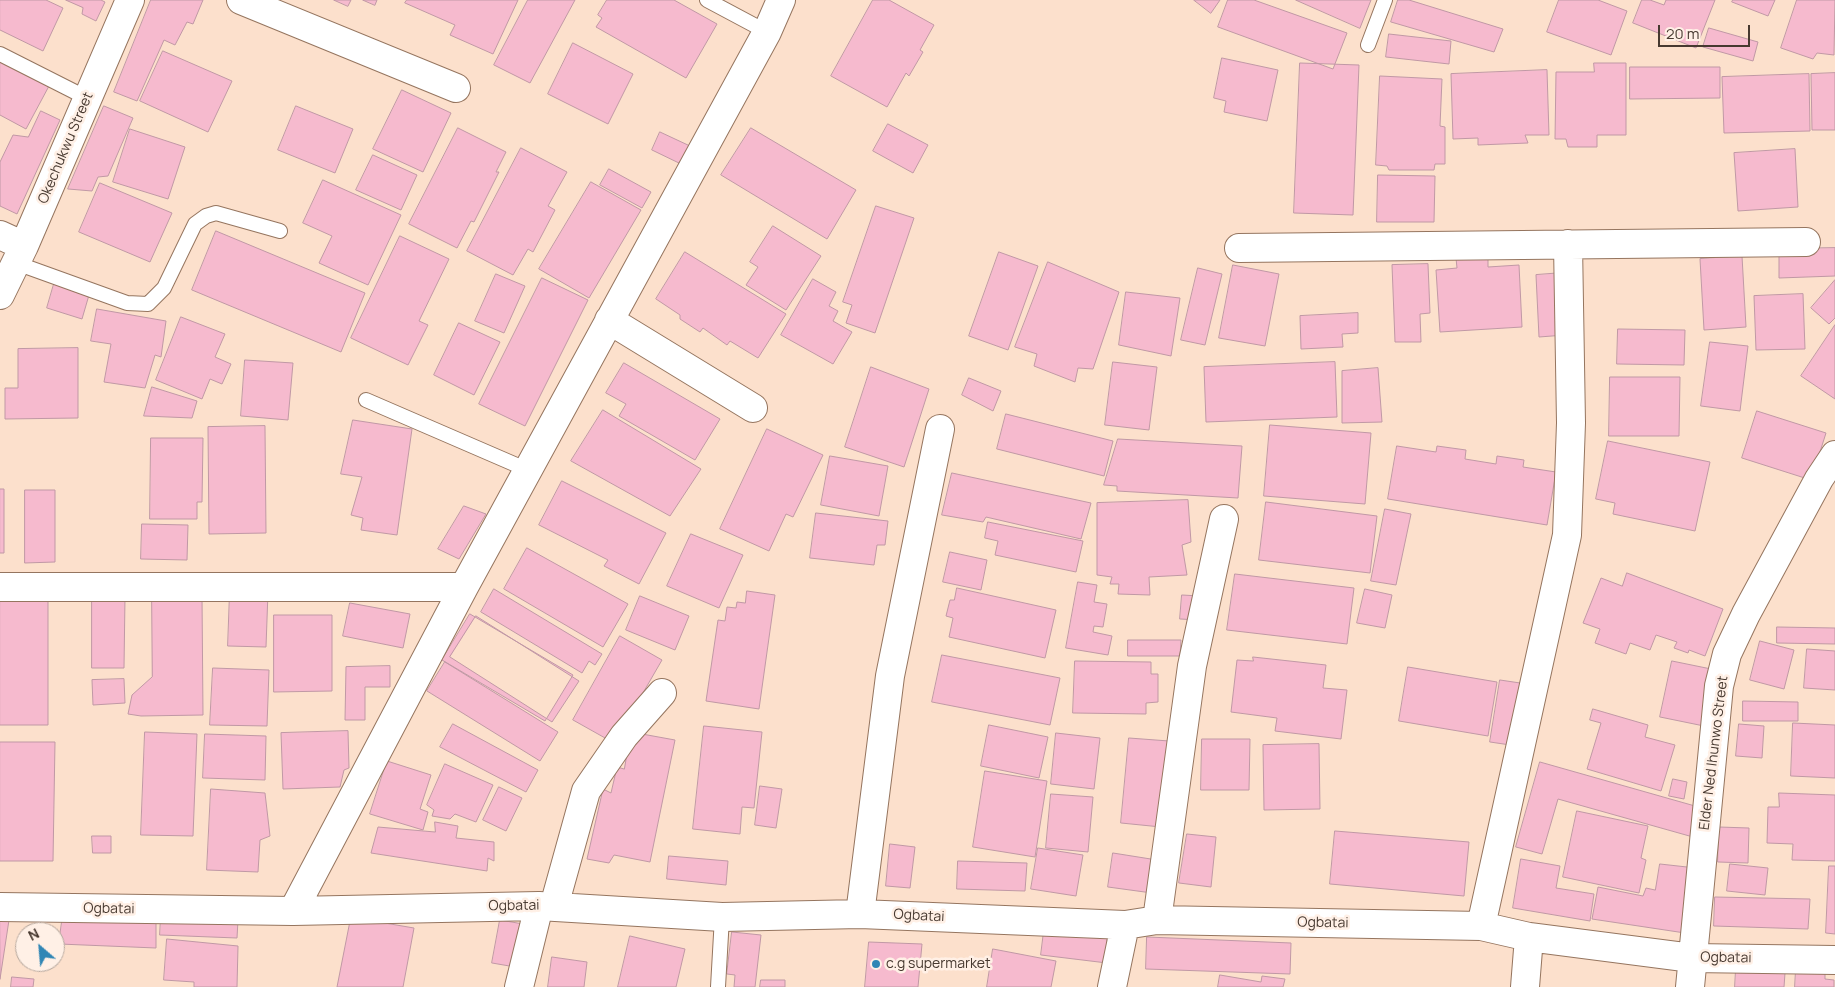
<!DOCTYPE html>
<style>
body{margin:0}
#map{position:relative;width:1835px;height:987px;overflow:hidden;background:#fce0cc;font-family:Manrope,sans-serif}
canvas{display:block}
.north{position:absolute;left:15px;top:922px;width:50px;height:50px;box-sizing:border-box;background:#fff0e6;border:1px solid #b5a79d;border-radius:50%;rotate:333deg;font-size:14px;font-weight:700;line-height:20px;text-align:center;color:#473930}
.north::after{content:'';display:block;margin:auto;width:18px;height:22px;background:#3086b5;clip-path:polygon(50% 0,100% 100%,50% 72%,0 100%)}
.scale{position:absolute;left:1658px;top:25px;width:92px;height:22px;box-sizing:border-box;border:2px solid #473930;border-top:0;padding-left:6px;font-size:15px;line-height:18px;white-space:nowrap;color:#473930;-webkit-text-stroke:4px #fff0e6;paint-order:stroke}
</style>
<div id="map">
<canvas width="1835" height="987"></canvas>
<div class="north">N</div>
<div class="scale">20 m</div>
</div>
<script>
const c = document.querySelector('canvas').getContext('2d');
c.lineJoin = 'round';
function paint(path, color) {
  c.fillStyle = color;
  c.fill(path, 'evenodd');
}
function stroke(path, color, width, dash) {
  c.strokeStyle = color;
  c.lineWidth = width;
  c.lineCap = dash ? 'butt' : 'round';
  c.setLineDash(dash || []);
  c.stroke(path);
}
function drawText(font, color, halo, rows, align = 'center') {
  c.font = font + ' Manrope,sans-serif';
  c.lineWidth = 5;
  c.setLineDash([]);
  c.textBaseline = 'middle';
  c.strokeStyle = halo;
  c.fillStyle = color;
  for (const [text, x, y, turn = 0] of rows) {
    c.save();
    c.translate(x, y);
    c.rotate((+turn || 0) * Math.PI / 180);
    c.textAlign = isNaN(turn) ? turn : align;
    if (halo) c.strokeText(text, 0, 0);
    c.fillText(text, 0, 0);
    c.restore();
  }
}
const building = new Path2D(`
 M0,0H46L63,8L43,51L0,30Z
 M66,0H101L105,2L96,21L82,14L83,8Z
 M151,0H203L193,24L187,22L175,45L164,40L137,101L114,92Z
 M334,0H351L348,6Z
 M363,0H377L375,5Z
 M407,0H518L493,54L450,35L455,25L405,3Z
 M528,0H575L530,83L494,65Z
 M607,0H674L717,24L686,78L596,27L602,18L598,15Z
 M873,0H889L934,25L920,50L923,52L909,76L906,73L887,107L831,76Z
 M1194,0H1220L1211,13Z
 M1228,0H1254L1347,33L1333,69L1218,27Z
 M1296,0H1371L1360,28Z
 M1398,0H1409L1503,29L1494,52L1391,22Z
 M1559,0H1598L1627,11L1611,55L1547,32Z
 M1642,0H1650L1664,5L1666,0H1715L1696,48L1633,23Z
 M1733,0H1775L1768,16L1732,2Z
 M1797,0H1835L1834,55L1817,53L1813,59L1781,48Z
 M1709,28L1758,42L1753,61L1703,47Z
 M1389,34L1451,41L1449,64L1386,57Z
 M573,43L633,74L608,124L548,94Z
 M163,51L232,81L208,132L140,101Z
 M1222,58L1278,70L1267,121L1224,112L1226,101L1214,98Z
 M0,60L49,86L26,129L0,115Z
 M1300,63L1359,65L1353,215L1294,213Z
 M1594,63H1626V135H1597V147H1568L1566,139H1555L1556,72H1594Z
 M1630,67H1720V98L1630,99Z
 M1547,70L1549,135H1525L1528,143L1478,145V138L1453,139L1451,74Z
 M1835,73V130H1812L1811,74Z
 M1809,74L1810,131L1724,133L1722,77Z
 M1380,76L1442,79L1440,126L1445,127V164H1435L1434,170H1389L1387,166L1376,165Z
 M402,90L451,113L423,172L373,149Z
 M104,106L133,118L108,176L98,177L92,191L68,189Z
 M296,106L353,129L335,173L278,150Z
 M41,111L60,120L17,214L0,206V162L13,135L28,137Z
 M888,124L928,145L913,173L873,151Z
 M458,128L506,152L496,172H499L474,222L471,221L457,248L409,224Z
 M751,128L856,190L827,239L721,175Z
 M130,129L185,147L168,199L113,182Z
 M660,132L690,146L681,164L652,150Z
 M521,148L567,172L548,206L555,210L533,252L528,249L513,275L467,251Z
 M1795,149L1798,207L1738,211L1734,153Z
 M373,155L417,175L401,210L356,190Z
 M609,169L651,192L642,208L600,185Z
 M1378,175L1435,176L1434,222H1377Z
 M323,180L401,215L368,285L319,263L332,236L303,223Z
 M591,182L641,210L589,298L539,269Z
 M100,183L172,213L150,262L79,232Z
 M876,206L914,218L875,333L846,323L852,305L843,302Z
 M773,226L821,256L786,310L746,285L758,267L750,262Z
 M216,231L365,293L341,352L192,290Z
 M400,236L449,259L419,321L428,325L408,365L351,338Z
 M1835,248V276L1779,278V249Z
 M685,252L786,314L758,358L730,341L727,345L703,328L700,332L680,319V315L656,299Z
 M999,252L1038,266L1008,350L969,336Z
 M1488,256V267L1519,265L1522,327L1440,332L1436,270L1457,268L1456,258Z
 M1742,256L1746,327L1704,330L1700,259Z
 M1048,262L1119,292L1093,369L1078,368L1075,382L1034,366L1037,354L1015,347Z
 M1428,264L1430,313L1420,314L1421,342H1395L1392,265Z
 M1233,265L1279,274L1265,346L1219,338Z
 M1198,268L1222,274L1205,345L1181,340Z
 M1562,273L1565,335L1539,337L1536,275Z
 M496,274L525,286L504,333L475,321Z
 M542,278L588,300L525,426L479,404Z
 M813,279L836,292L829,306L838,311L833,321L852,332L833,364L781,335Z
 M1835,280V318L1829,324L1811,308Z
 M54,284L89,295L82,319L47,308Z
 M1126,292L1180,298L1171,356L1119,345Z
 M1803,294L1805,349L1756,350L1754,296Z
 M97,309L166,321L161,357L155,355L145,388L104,382L111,344L91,341Z
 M1358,313V333L1342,334L1343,347L1301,349L1300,316Z
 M181,317L225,334L215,357L231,364L222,384L210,379L202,399L156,380Z
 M459,323L500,342L474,395L434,375Z
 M1835,325V399L1801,376Z
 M1618,329L1685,330L1684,365L1617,364Z
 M1710,342L1748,346L1740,411L1701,406Z
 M78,348V418L5,419V388H18V349Z
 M245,360L293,363L288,420L241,416Z
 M1113,362L1157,367L1149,430L1105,425Z
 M1335,362L1337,417L1206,422L1204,367Z
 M624,363L720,419L695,460L619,416L626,404L606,393Z
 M871,367L929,389L904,467L845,447Z
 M1378,368L1382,422L1342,423V371Z
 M1610,377H1680L1679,436H1609Z
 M969,378L1001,391L993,411L962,395Z
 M152,387L197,401L192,418L144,416Z
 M603,410L701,469L670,516L571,461Z
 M1757,411L1826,433L1811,480L1742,458Z
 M1006,414L1113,441L1104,476L997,449Z
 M353,420L412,429L397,535L361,530L363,518L351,515L362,477L341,474Z
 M1270,425L1371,433L1365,504L1264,496Z
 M265,426L266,533L209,534L208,427Z
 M767,429L823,455L793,517L786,514L769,551L720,529Z
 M151,438H203L202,502H197V519H150Z
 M1118,439L1242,446L1238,498L1117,491V486L1104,485Z
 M1608,441L1710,462L1695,531L1613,514L1615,503L1596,499Z
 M1397,446L1436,452L1437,446L1466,450L1465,459L1496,464L1497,456L1524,460L1523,467L1556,472L1547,525L1388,499Z
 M830,456L888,466L879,516L821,505Z
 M952,473L1091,503L1081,539L986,517L983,522L942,515Z
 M562,481L666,533L639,584L604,566L608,560L539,525Z
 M0,489H4V553H0Z
 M25,490H55V562L25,563Z
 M1188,500L1191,542L1182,545L1187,575L1149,577L1150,595L1118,594L1119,584H1110L1112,577L1097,575V503Z
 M1266,502L1377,516L1370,573L1259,560Z
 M464,506L486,514L459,559L438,549Z
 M1385,509L1411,514L1396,585L1371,581Z
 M816,513L888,521L885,545H877L874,565L810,558Z
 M988,522L1083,541L1076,572L995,555L998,541L985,538Z
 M142,524L188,525L187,560L141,559Z
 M691,534L743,555L719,608L667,586Z
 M527,548L628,604L603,647L504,589Z
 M950,552L987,560L981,590L943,582Z
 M1627,573L1723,609L1705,656L1689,650L1688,653L1674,648L1677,642L1656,635L1650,650L1630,643L1626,654L1595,643L1600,629L1583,623L1601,578L1622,586Z
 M1235,574L1354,588L1347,644L1227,630Z
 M1078,582L1097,585L1094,602L1107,604L1103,627L1094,626L1093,632L1112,636L1108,655L1066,648Z
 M957,588L1056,610L1045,658L949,637L953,618L946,616L950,600H954Z
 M494,589L602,654L595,665L589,661L582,673L481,612Z
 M1365,589L1392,595L1385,628L1357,623Z
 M230,591L268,592L266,647L228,646Z
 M747,591L775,595L759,709L706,701L718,620L725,621L727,607L736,608L737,602L745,603Z
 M1182,595L1200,596L1199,620L1180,619Z
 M152,596H202L203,715L141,716L128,714L132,695L152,677Z
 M640,596L689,616L675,650L626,630Z
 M92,597H125L124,668H92Z
 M0,599H48V725H0Z
 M350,603L410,614L403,648L343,636Z
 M470,614L573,675L545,721L442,660Z
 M274,615H332V691L274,692Z
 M476,616L579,681L552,722L450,657Z
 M1777,627L1835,628V644L1777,643Z
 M620,636L662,660L614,743L573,720Z
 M1128,640H1181L1180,656H1128Z
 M1760,641L1794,650L1784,689L1750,680Z
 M1807,649L1835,651V690L1804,688Z
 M942,655L1060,678L1050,725L932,702Z
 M1253,657L1326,665L1323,688L1347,690L1341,739L1275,731L1277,718L1231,712L1237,660L1253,661Z
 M1075,661L1151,662V674H1158V702L1146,703V714L1073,713Z
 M1672,661L1716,670L1704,726L1660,717Z
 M445,662L558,732L540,761L427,691Z
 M390,666V687H365V720H345L346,667Z
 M1408,667L1497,682L1488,736L1399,721Z
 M213,668L269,670L267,726L210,725Z
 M124,679L125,703L93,705L92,680Z
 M1500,680L1527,684L1517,746L1490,742Z
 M1743,701L1798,702V721H1743Z
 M1593,709L1648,725L1645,737L1675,745L1661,791L1587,769L1601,723L1590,720Z
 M1793,723L1835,725V778L1791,776Z
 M453,724L538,770L526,792L440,747Z
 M1739,724L1764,726L1762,758L1736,756Z
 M989,725L1048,737L1039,778L981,766Z
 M704,726L762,732L754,808L742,807L740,834L693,829Z
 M348,731L349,768L344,770L340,787L283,789L281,733Z
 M145,732L197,734L193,836L141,835Z
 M631,732L675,740L650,862L614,855L609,863L587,859L603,789L611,793L617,767L624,769Z
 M1056,733L1100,738L1094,789L1051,784Z
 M205,734L266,736L265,780L203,778Z
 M1129,738L1169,741L1161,827L1121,823Z
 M1202,739H1250L1249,790H1201Z
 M0,742H55L53,861H0Z
 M1319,744L1320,809L1264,810L1263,745Z
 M387,761L431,775L420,809L428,812L423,830L370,814Z
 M1540,762L1702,808L1693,837L1558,799L1542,854L1516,847Z
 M445,764L493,785L476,822L455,814L450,819L432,816L434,810L427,805Z
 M985,771L1047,781L1035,857L973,847Z
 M1673,779L1687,782L1684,799L1669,796Z
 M760,786L782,789L776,828L755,825Z
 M499,787L522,798L506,831L483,820Z
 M211,789L265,793L270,836L260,840L258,872L207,870Z
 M1779,793L1835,795V861L1792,860L1793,844L1767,843L1768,807H1779Z
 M1051,794L1093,797L1088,852L1046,848Z
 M1577,811L1648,826L1641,858L1646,860L1639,893L1563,877Z
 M435,822L458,826L456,838L494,842V861L488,858L487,871L371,853L378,827L435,832Z
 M1719,827L1749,828L1748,863L1718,862Z
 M1335,831L1469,842L1464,896L1330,884Z
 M1187,834L1216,837L1211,887L1179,883Z
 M92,836H111V853H93Z
 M890,844L915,847L910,888L886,886Z
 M1038,848L1083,855L1076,896L1031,889Z
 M1113,853L1157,860L1152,893L1108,887Z
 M669,856L728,861L726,885L667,879Z
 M1521,859L1560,866L1556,888L1594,894L1590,921L1513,908Z
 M958,861L1027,863L1025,891L957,889Z
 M1660,864L1696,868L1685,933L1592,919L1598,887L1643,896L1646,888L1655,890Z
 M1730,864L1768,868L1765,895L1727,891Z
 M1829,866H1835V934L1826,933Z
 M1715,897L1810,899L1808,929L1714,926Z
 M63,914L156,918V948L59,944Z
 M161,916L238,920L237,938L160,935Z
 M361,919L414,928L403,987H337L350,921Z
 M0,920H9L0,979Z
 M500,920L529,925L521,968L492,963Z
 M1044,931L1107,936V963L1041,955Z
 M732,932L761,935L755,987H734L735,975L727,974Z
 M630,936L685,949L676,987H618Z
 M1147,937L1291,943L1290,974L1146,969Z
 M167,939L238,946L237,987H194V982L164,980Z
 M869,942L922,944L918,987H865Z
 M993,949L1056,961L1051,987H987Z
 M552,957L587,962L584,987H548Z
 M1736,969L1785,973L1784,987H1735Z
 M1796,969L1825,971V979L1834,980V987H1795Z
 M1220,975L1261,982L1262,976L1285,979L1283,987H1218Z
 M12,977L34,979L33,987H11Z
 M761,980H785V987H760Z`);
paint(building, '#f6bace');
stroke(building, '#c098a5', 1);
const service = new Path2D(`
 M707,0L767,32
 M1368,45L1385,0
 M0,54L87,98
 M16,263L127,303L148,304L164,288L195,224L206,216L216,213L280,231
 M366,400L528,470
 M718,987L722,917`);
const minor = new Path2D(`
 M241,0L456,88
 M0,235L24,246
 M1239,248L1806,242
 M0,295L24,246L130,0
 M609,320L753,408
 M0,587H464
 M554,906L586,791L624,736L662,693
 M0,907L293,911L539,906L722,917L860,914L1125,925L1157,920L1481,926L1529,937L1692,958L1835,960
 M293,911L464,587L767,32L781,0
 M860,914L890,676L940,429
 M1157,920L1192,666L1224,519
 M1481,926L1567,535L1571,423L1568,244
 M519,987L539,906
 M1112,987L1125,925
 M1525,987L1529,937
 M1690,987L1719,686L1727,654L1746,614L1819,479L1835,455`);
stroke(service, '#95755f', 16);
stroke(minor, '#95755f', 30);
stroke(service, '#fff', 14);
stroke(minor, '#fff', 28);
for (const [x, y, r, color] of [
 [876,964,5,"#3086b5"]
]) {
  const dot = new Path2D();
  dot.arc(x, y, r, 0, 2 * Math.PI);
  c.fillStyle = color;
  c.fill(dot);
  stroke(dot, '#fff0e6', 2);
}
drawText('14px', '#473930', '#fff0e6', [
 ["Okechukwu Street",66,148,-67],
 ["Elder Ned Ihunwo Street",1714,753,-83],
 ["Ogbatai",514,906,-1],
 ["Ogbatai",109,909,1],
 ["Ogbatai",919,916,3],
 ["Ogbatai",1323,923,1],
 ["Ogbatai",1726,958,1]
]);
drawText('14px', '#473930', '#fff0e6', [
 ["c.g supermarket",886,964]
], 'left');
</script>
